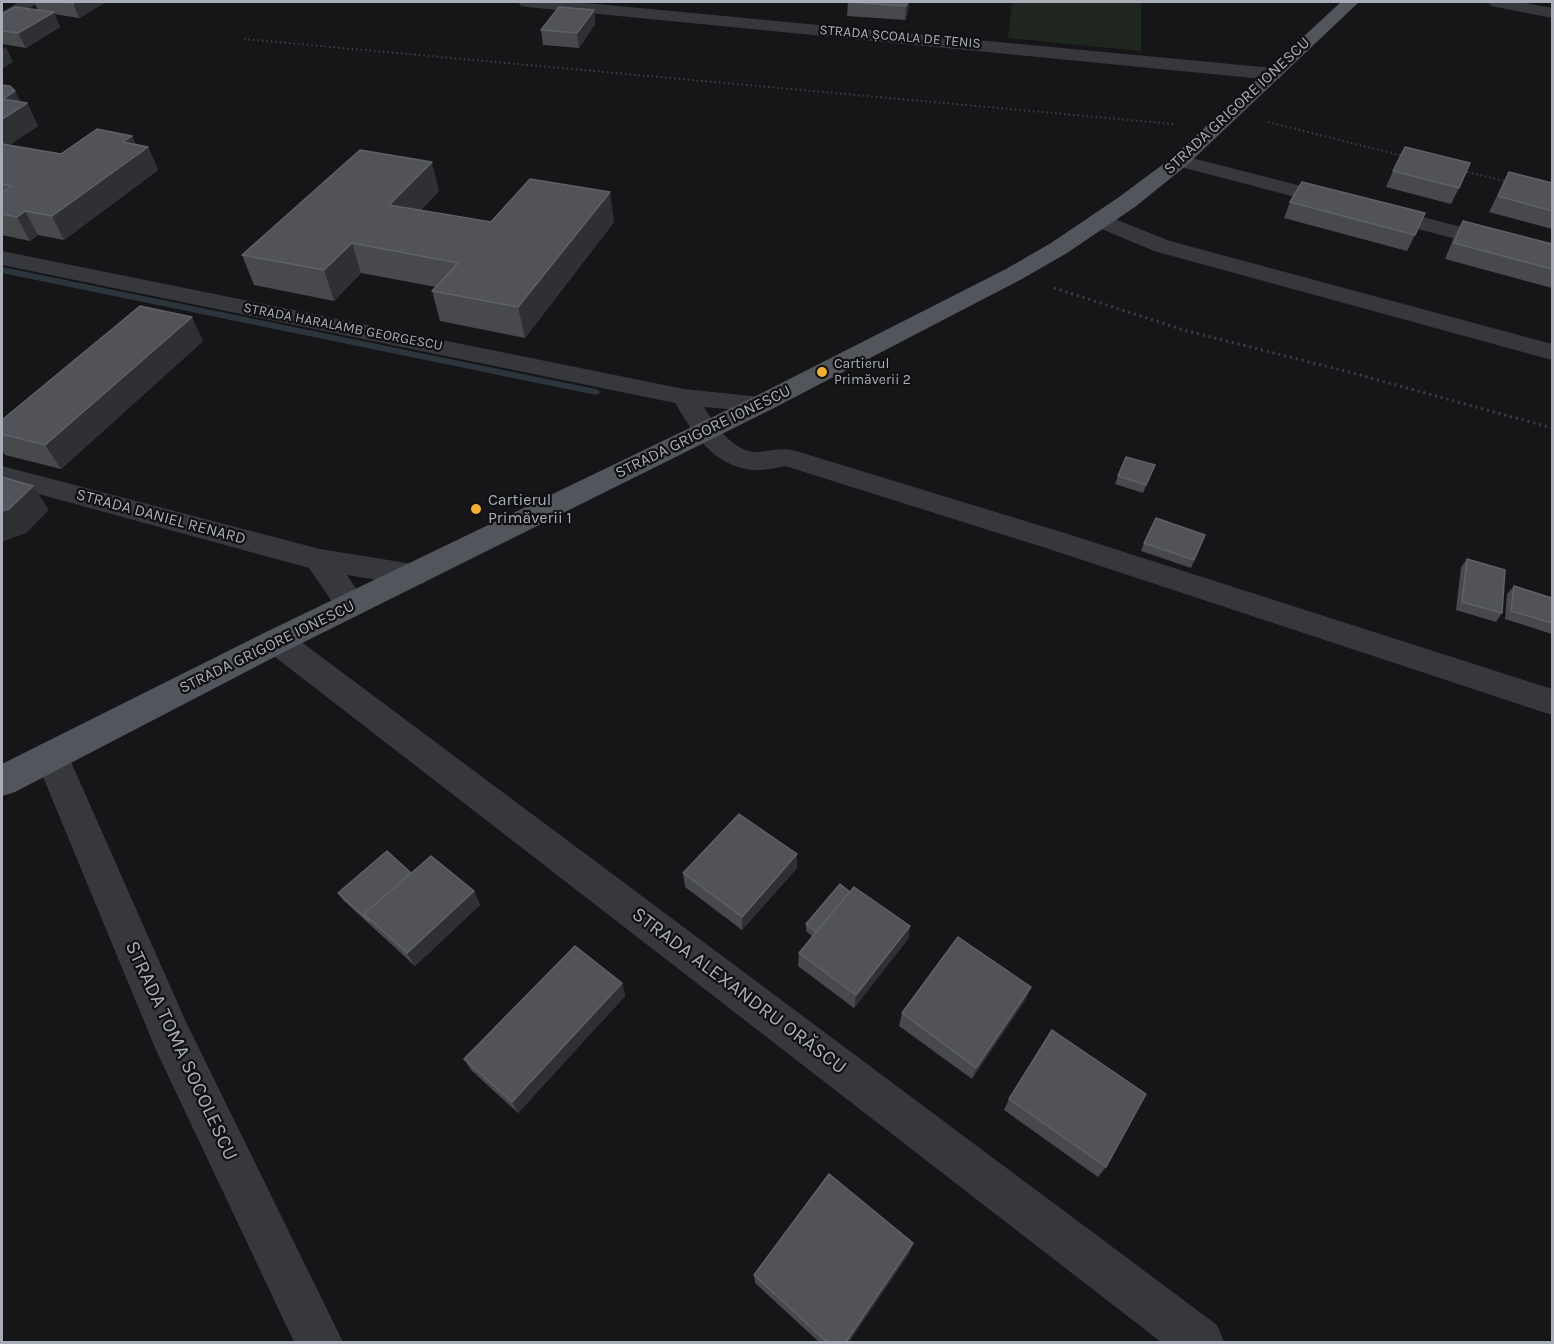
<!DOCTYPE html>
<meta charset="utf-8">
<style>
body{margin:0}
#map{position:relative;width:1554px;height:1344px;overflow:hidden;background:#161618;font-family:Karla,sans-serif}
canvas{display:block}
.frame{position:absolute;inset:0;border:3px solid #a8adb8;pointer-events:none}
</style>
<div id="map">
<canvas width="1554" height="1344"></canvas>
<div class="frame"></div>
</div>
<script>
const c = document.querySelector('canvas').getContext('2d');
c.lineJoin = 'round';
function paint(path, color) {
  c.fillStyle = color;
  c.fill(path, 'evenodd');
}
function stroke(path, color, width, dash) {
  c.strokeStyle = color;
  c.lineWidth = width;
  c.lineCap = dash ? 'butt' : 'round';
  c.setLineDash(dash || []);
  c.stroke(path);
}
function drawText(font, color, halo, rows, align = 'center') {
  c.font = font + ' Karla,sans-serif';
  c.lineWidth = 4.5;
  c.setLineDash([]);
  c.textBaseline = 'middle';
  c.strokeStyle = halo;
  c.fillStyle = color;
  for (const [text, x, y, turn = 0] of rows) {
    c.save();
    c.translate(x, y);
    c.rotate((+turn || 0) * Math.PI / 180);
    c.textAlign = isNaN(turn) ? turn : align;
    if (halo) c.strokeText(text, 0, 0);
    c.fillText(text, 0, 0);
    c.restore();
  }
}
paint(new Path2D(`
 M1012,2H1141V51L1008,38Z`), '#1e261f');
paint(new Path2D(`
 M2,267L596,389L601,392L596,395L2,273Z`), '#2c353c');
stroke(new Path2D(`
 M244,39L1173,124
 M1268,122L1403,156
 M1463,171L1508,182`), '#3d3f44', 2, [1.5, 3]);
stroke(new Path2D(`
 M1054,288L1187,331L1349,372L1552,428`), '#3d3f44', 3, [2, 4]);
paint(new Path2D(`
 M19,2H39L8,23L2,24V12Z
 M518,2H576L1273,68L1280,70L1282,74L1280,78L1273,80L527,7L521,6Z
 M1488,2H1520L1552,8V18L1491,6Z
 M1180,155L1552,250V264L1173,165L1170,161L1173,157Z
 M1100,213L1170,241L1552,344V360L1154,251L1092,225L1089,220L1092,215Z
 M2,251L684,389L770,398L774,404L770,410L761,412L704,407C715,425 734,453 758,452C771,451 782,447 796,451L1071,535L1552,689V715L1049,549L785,466C775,468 763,471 753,470C713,466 694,434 675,403L2,265Z
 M2,466L320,549L413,564L424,567L428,575L424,583L413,586L347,575L367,605L362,613L351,617L340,613L309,568L2,484Z
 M277,629L288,632L1217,1325L1224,1342H1161L266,650L261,641L266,632Z
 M51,741L63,745L68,755L186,1022L343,1342H294L156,1050L34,755L39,745Z`), '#37383d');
paint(new Path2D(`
 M1341,2H1359L1187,165L1135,207L1067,253L1022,279L770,410L288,650L15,792L2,796V764L266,632L752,398L1006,269L1051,243L1119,197L1173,157Z`), '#53555c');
paint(new Path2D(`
 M34,2H106L79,18L54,14L60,27L26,48L2,44V14L38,10Z
 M848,2H909L908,11L905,20L847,16Z
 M594,10L595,24L579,48L543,45L541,30Z
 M2,85L21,102L27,103L38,126L9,145L61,154L132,136L136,145L148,147L158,170L64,240L38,235L30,241L2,235Z
 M1393,171L1459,188L1451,204L1386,187Z
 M1509,172L1552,183V229L1489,212Z
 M439,191L421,210L491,222H614L525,338L440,321L432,291L436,287L361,273L334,301L254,285L242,255Z
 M1290,202L1415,235L1407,251L1284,218Z
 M1463,221L1552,244V288L1445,259L1454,237Z
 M203,341L61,469L5,455L2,450V420Z
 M1155,465L1143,493L1115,484L1118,476Z
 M1205,535L1191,568L1141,551L1144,543Z
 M1467,559L1502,613L1496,622L1456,610L1461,567Z
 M1514,586L1552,598V634L1505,619L1507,594Z
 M797,868L742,930L685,887L683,873Z
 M411,873L474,891L480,905L415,966L343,900L338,893Z
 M850,892L910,926L908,939L854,1008L798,966L799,953L812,936L806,931V924Z
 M622,983L625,996L518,1113L471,1070L464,1059Z
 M1026,999L972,1079L899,1026L902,1013Z
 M1009,1099L1106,1167L1098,1177L1004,1110Z
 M910,1252L849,1342H819L755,1283L754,1275Z`), '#47494d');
paint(new Path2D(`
 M76,2H106L79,18L73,3Z
 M908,2H909L908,11L905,20L906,6Z
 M594,10L595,24L579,48L577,33Z
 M54,12L60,27L26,48L18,33Z
 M6,47L13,62L2,69V50Z
 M15,91L23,106L27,103L38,126L2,150L3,99Z
 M132,136L140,153L148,147L158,170L64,240L52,216L123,142Z
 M432,162L439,191L397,234L389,205Z
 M610,192L614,222L525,338L518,307Z
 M25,211L38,235L30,241L17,217Z
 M352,243L361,273L334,301L324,270Z
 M192,317L203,341L61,469L45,445Z
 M33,486L49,510L26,533L2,542V511Z
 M797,854V868L742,930V917Z
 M474,891L480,905L415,966L407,953Z
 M910,926L908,939L854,1008L856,995Z
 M622,983L625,996L518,1113L512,1102Z
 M1031,987L1026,999L972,1079L976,1068Z
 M913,1243L910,1252L849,1342H846Z`), '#2f3033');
const building = new Path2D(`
 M60,2H76L73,3Z
 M848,2H908L906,6Z
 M15,7L54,12L18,33L2,31V14Z
 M559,7L594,10L577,33L541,30Z
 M2,85L10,86L15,91L3,99L27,103L2,119Z
 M97,129L132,136L123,142L148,147L52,216L25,211L17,217L2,214V192L11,186L2,184V144L61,154Z
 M1405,147L1470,163L1459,188L1393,171Z
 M360,150L432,162L389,205L491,222L530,179L610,192L518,307L432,291L458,263L352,243L324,270L242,255Z
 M1509,172L1552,183V211L1498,196Z
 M1302,182L1425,213L1415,235L1290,202Z
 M1463,221L1552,244V269L1454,243Z
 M140,306L192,317L45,445L2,434V420Z
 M1126,457L1155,465L1146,485L1118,476Z
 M2,477L33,486L9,509L2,511Z
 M1156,518L1205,535L1194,560L1144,543Z
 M1467,559L1505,570L1502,613L1462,602Z
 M1514,586L1552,598V623L1511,611Z
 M739,814L797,854L742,917L683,873Z
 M387,851L411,873L364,914L369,921L338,893Z
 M431,856L474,891L407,953L364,914Z
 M840,884L850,892L816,932L806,924Z
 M854,887L910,926L856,995L799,953Z
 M958,937L1031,987L976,1068L902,1013Z
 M575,946L622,983L512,1102L464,1059Z
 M1052,1030L1146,1094L1106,1167L1009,1099Z
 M829,1174L913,1243L846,1342H827L754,1275Z`);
paint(building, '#525359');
stroke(building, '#5f6168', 1.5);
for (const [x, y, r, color] of [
 [822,372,6,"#f2b134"],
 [476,509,6,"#f2b134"]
]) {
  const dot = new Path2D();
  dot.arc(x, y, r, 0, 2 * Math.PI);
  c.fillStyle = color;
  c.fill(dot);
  stroke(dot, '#111113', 2);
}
drawText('14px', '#a8adb8', '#111113', [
 ["STRADA ȘCOALA DE TENIS",900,37,5],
 ["STRADA HARALAMB GEORGESCU",343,327,11]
]);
drawText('14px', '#a8adb8', '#111113', [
 ["Cartierul",834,364],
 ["Primăverii 2",834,380]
], 'left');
drawText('16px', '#a8adb8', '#111113', [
 ["STRADA GRIGORE IONESCU",1237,106,-43],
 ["STRADA GRIGORE IONESCU",703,432,-26],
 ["STRADA DANIEL RENARD",161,517,15],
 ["STRADA GRIGORE IONESCU",267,647,-26]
]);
drawText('16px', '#a8adb8', '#111113', [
 ["Cartierul",488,500],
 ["Primăverii 1",488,518]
], 'left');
drawText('20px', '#a8adb8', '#111113', [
 ["STRADA ALEXANDRU ORĂSCU",739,991,37],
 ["STRADA TOMA SOCOLESCU",181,1051,65]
]);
</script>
